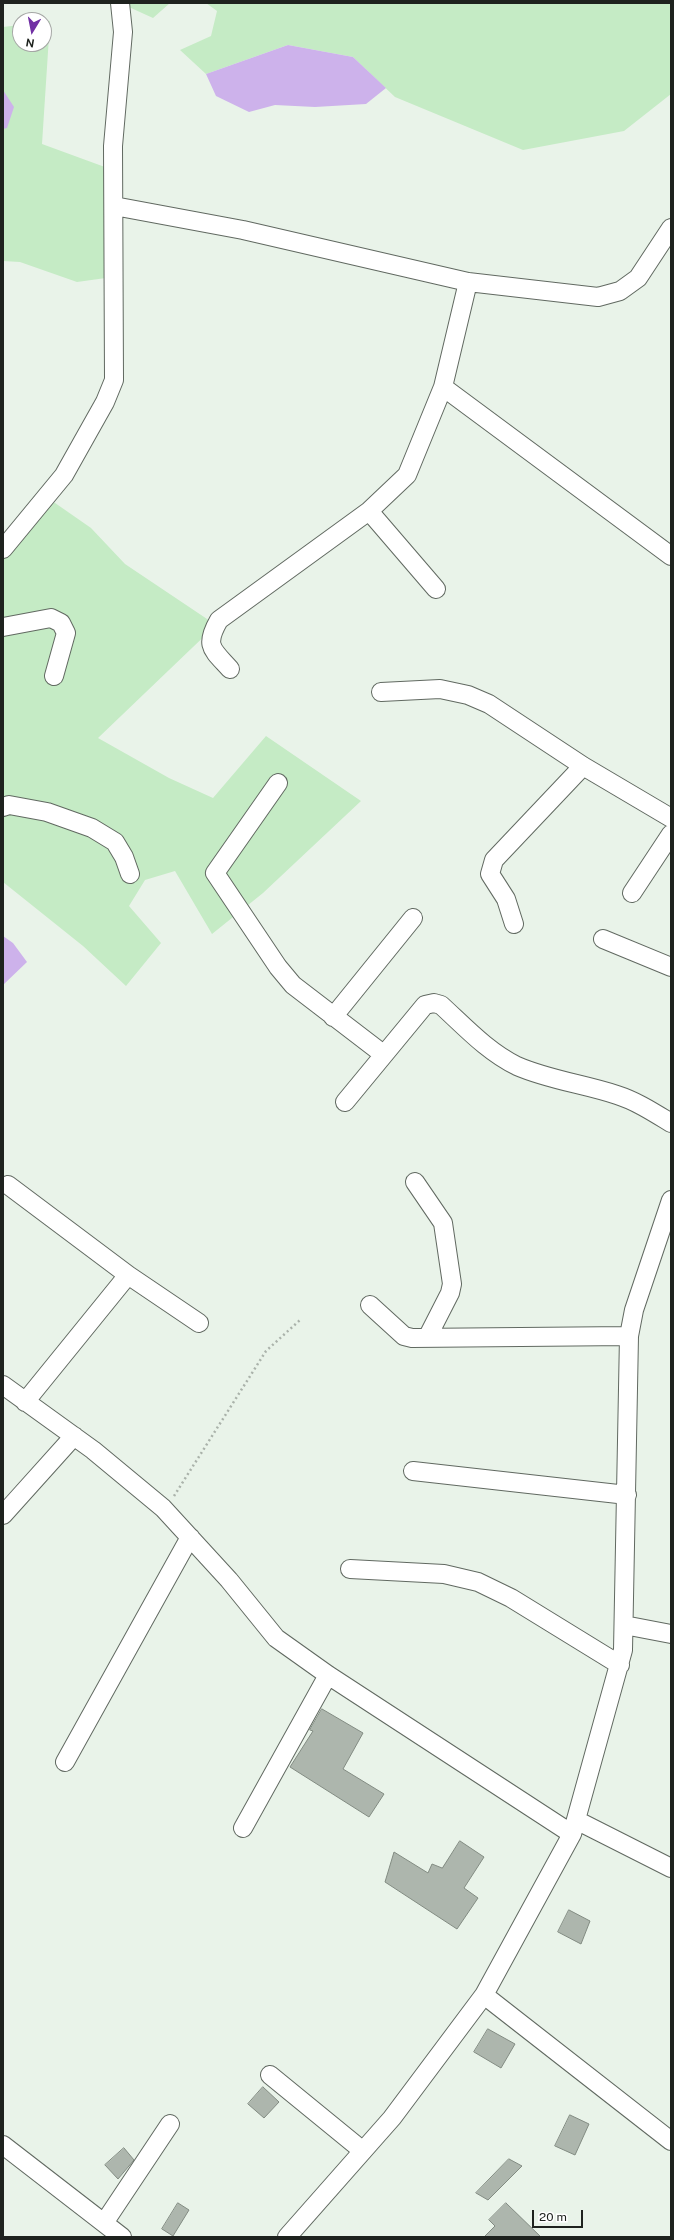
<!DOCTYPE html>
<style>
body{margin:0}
#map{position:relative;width:674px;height:2240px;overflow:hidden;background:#e9f3e9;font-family:"Public Sans",sans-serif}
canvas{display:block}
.frame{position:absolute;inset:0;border:4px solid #1e221e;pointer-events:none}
.north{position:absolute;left:12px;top:12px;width:40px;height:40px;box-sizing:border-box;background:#fff;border:1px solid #a5a7a5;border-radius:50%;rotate:190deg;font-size:11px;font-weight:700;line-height:16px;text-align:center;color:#1e221e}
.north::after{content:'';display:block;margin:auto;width:14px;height:18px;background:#7130a4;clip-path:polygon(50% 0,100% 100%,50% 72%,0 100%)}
.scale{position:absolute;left:532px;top:2210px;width:51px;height:18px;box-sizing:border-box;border:2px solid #1e221e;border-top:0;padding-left:5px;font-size:12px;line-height:14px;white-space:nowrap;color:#1e221e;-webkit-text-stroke:3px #fff;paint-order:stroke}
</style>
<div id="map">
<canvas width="674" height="2240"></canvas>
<div class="frame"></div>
<div class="north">N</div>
<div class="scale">20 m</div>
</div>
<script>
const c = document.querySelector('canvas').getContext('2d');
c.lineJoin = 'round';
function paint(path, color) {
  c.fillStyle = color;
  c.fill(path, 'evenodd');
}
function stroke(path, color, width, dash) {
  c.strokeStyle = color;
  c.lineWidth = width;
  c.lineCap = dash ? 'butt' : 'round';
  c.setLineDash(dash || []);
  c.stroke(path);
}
paint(new Path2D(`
 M120,3H170L153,18Z
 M206,3H671V94L624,131L523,150L395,97L353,57L288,45L206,74L180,50L211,36L217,11Z
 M50,21L42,144L113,170V277L77,282L20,262L3,261V27L20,25V44H44V22Z
 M45,496L91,528L125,564L216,625L98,738L169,778L213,798L266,736L361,801L263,893L212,934L175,871L145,880L129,906L161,943L126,986L83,946L3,882V555Z`), '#c5ebc5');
paint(new Path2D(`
 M288,45L353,57L386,88L366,104L315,107L275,105L249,112L216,96L206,74Z
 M3,90L14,107L7,128L3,129Z
 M3,936L13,943L27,962L3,985Z`), '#cdb2eb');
const building = new Path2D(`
 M322,1709L363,1733L343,1769L384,1794L369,1817L290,1767L313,1731L310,1730Z
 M460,1841L484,1857L464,1888L478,1898L457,1929L385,1882L394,1852L428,1873L432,1864L442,1868Z
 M569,1910L590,1921L581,1944L558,1932Z
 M488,2029L515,2044L501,2068L474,2052Z
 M263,2087L279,2102L264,2118L248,2104Z
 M570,2115L589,2124L575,2155L555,2146Z
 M124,2148L134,2160L118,2179L105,2165Z
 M509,2159L522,2166L488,2200L476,2193Z
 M178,2203L189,2210L173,2236L162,2229Z
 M506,2203L541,2237H484L495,2226L489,2220Z`);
paint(building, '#adb6ad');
stroke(building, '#828b82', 1);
const minor = new Path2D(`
 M114,206L243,230L468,282L598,297L620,291L638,278L671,228
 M443,387L671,556
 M369,511L436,589
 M3,549L64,475L105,402L114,380L113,146L123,32L120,3
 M3,627L51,618L61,623L66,633L54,676
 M230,669C212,649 204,646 219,620L369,511L407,475L443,387L468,282
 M381,692L440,689L468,695L489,704L583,766L671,818
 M278,783L215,873L278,967L293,985L383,1054
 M3,807L9,805L47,812L92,828L115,842L124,857L130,874
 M632,893L671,834
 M514,924L506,899L490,874L494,860L583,766
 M603,939L671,967
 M333,1017L413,918
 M345,1102L425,1005L434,1003L441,1005C465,1027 488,1052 517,1066C549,1080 584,1084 617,1095C636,1101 653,1112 671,1123
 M415,1182L443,1223L452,1284L450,1293L427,1338
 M8,1185L128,1275L199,1323
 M370,1305L404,1336L412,1338L629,1336
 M3,1385L93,1450L163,1508L229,1580L276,1638L328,1675L572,1834L484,1995L392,2118L287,2237
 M25,1402L128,1275
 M413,1471L627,1495
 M3,1515L74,1436
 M350,1569L444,1574L478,1582L511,1598L620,1665
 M624,1625L671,1634
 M65,1762L190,1537
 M576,1820L671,1868
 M243,1828L328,1675
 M572,1834L623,1650L629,1336L634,1310L671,1200
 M484,1995L671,2141
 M270,2075L363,2151
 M3,2145L122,2237
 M104,2223L170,2124`);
stroke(minor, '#616961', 20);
stroke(new Path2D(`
 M174,1496L266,1351L300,1320`), '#aab2aa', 2.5, [2, 3]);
stroke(minor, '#fff', 18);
</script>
